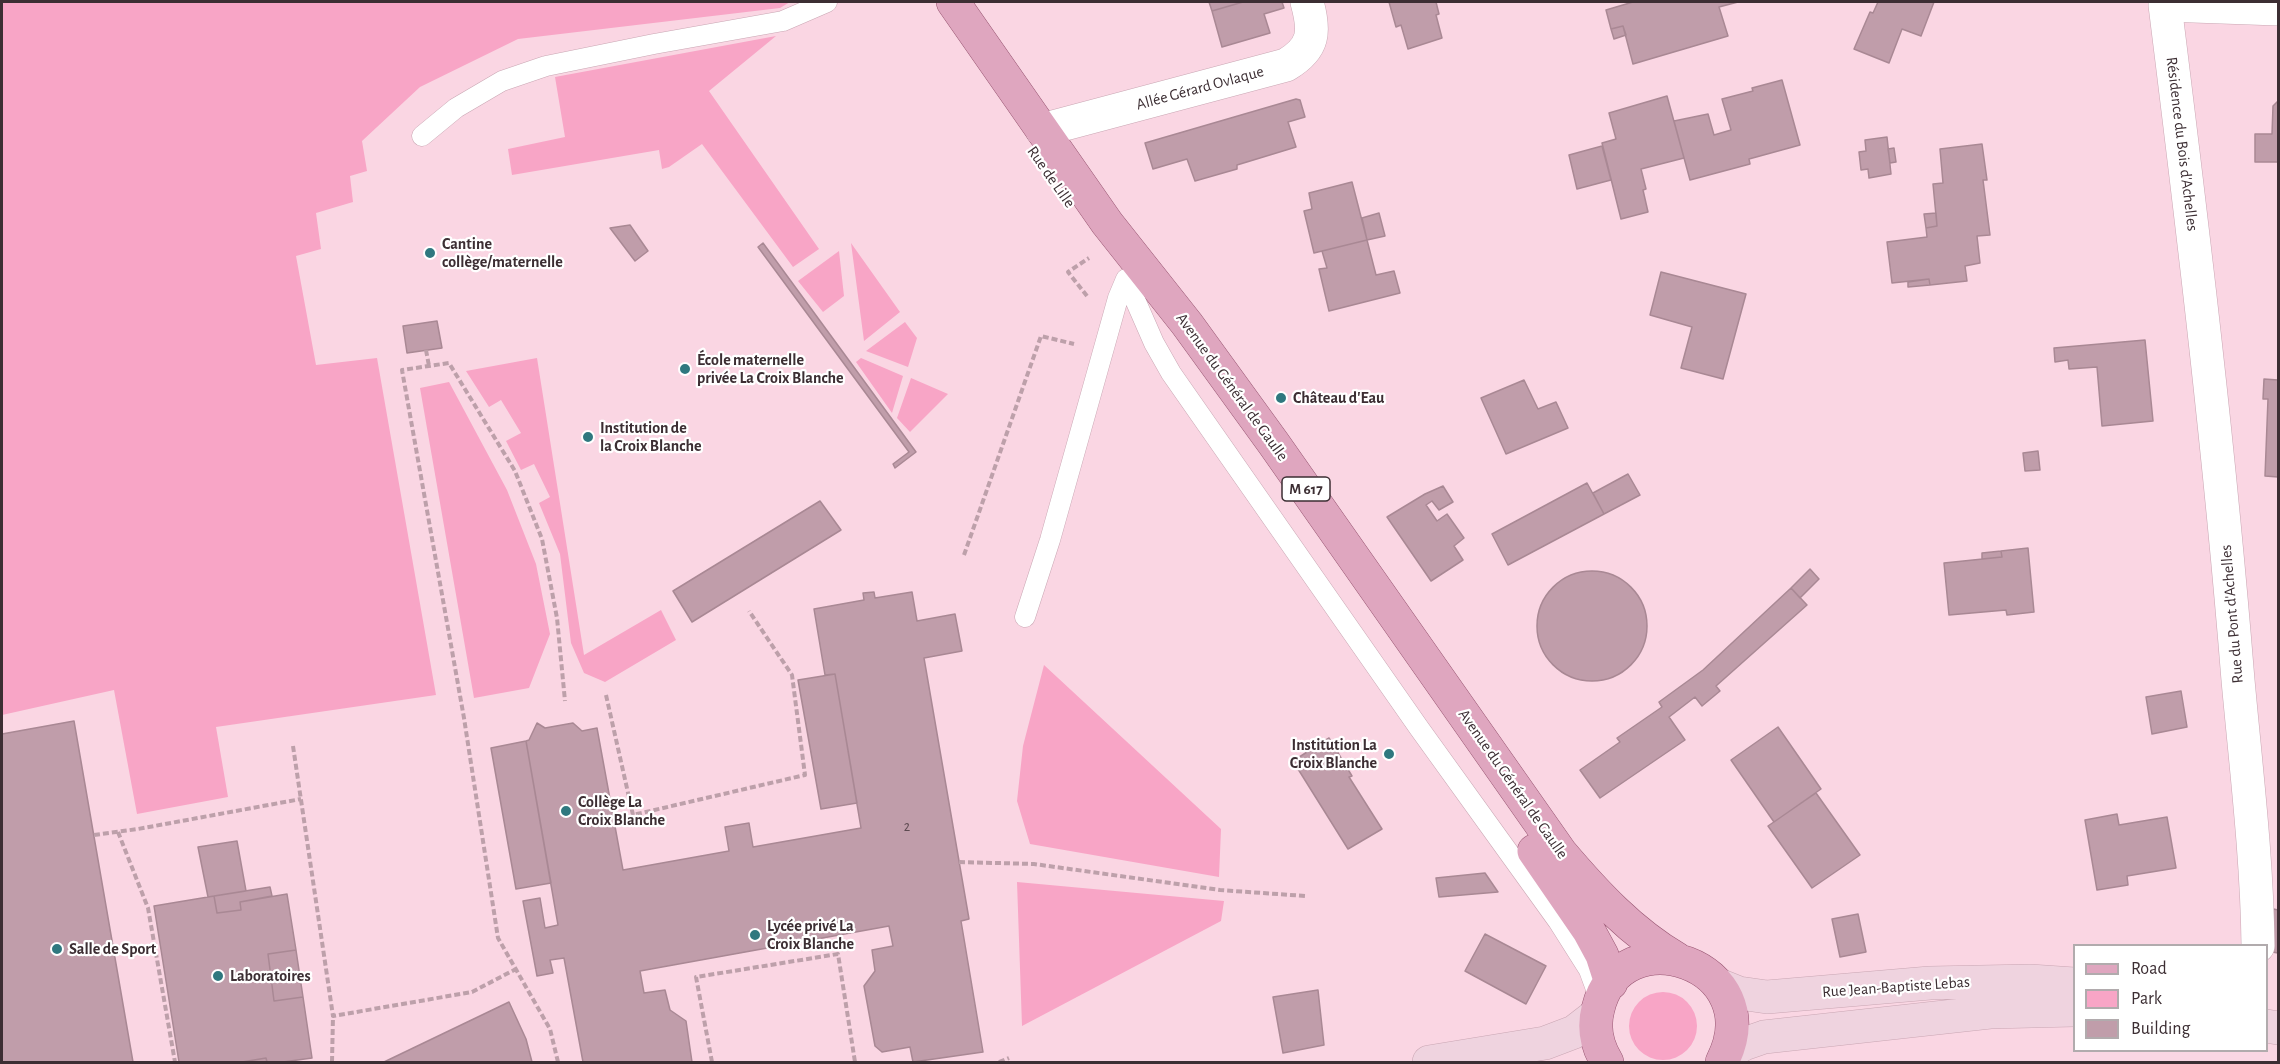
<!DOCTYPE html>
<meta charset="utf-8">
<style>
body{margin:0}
#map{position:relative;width:2280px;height:1064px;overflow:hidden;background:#fad6e3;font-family:"Alegreya Sans",sans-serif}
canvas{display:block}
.frame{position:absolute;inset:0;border:3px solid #3c2e33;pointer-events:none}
.legend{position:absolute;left:2073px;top:944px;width:195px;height:108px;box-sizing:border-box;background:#fff;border:2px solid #b1abad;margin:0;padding:8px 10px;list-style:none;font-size:18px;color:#3c2e33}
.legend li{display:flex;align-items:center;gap:12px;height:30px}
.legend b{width:30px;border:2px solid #b1abad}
</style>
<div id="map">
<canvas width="2280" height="1064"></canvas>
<div class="frame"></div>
<ul class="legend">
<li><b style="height:8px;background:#dfa6bf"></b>Road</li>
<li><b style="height:16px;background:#f8a5c6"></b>Park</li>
<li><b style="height:16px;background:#c09daa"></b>Building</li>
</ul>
</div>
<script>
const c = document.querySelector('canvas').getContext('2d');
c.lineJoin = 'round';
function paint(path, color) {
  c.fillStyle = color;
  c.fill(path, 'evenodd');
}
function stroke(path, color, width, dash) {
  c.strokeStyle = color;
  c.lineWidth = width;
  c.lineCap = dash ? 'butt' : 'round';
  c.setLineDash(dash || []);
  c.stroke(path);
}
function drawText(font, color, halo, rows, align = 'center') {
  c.font = font + ' "Alegreya Sans",sans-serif';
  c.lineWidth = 4.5;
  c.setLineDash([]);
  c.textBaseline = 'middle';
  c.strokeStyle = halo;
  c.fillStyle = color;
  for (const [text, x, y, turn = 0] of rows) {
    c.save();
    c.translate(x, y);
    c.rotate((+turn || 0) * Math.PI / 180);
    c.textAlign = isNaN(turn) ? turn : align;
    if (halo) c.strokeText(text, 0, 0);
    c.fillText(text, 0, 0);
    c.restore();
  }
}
paint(new Path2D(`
 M2,2H790L780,8L518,39L420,87L362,141L367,171L350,176L353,202L316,213L321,249L296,256L316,365L377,358L436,695L216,727L228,797L137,814L114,690L2,715Z
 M776,36L709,91L819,249L793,267L702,144L669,167L662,169L659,150L512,175L508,149L565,137L555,77Z
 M851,243L900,312L864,341Z
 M839,251L844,296L823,312L798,281Z
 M905,322L917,338L908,367L866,351Z
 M537,358L584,655L661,610L676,640L605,682L584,673L571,643L560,554L539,503L550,497L534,464L521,470L506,441L521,433L501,400L489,407L466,371Z
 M861,358L903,376L892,413L856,362Z
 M911,378L948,394L910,432L897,418Z
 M449,382L507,490L536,564L550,634L529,688L474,698L420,388Z
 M1044,665L1221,829L1219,877L1030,844L1017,801L1023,746Z
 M1017,882L1224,901L1221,921L1022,1026Z
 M1629 1026a34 34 0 1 1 68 0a34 34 0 1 1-68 0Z`), '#f8a5c6');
const building = new Path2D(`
 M1209,2H1243L1212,11Z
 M1243,2H1282L1284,8L1264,14L1270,33L1222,47L1212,11Z
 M1389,2H1436L1439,14L1436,15L1442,38L1408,49L1401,25L1396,27Z
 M1633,2H1738L1719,7L1728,36L1633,64L1623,26L1611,29L1606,10Z
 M1878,2H1934L1921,36L1902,29L1889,63L1854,49L1870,12L1873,13Z
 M1623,26L1626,35L1614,39L1611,29Z
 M1782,80L1800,145L1749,159L1750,164L1690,180L1674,121L1708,114L1714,135L1731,130L1722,99L1753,91L1752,88Z
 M1667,96L1684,158L1641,169L1646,189L1643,190L1648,212L1621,219L1602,143L1616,139L1609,113Z
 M1296,99L1300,100L1305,117L1288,122L1296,147L1237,165V169L1195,181L1187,159L1153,169L1145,143Z
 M2278,101V162H2255V134H2272L2273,106Z
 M1887,137L1891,174L1869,178L1868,169L1861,170L1859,152L1866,151L1865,140Z
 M1982,144L1987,180H1983L1990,235L1977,236L1980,263L1965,266L1967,281L1930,285L1929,279L1892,283L1887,242L1927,237L1926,228L1937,226L1933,184L1943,183L1940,149Z
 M1602,146L1611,180L1577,189L1569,155Z
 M1894,148L1896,162L1890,163L1888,149Z
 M1352,182L1367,240L1314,253L1304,211L1312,209L1309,193Z
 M1379,213L1385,236L1367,240L1362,218Z
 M1936,213L1937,226L1926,228L1924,214Z
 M630,225L648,251L635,261L610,228Z
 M1367,240L1376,275L1394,271L1400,293L1329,311L1319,269L1327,268L1322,251Z
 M763,243L916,452L895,468L893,464L909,452L758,247Z
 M1661,272L1746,294L1723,379L1681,368L1692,327L1650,315Z
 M1929,279L1930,285L1908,287V282Z
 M437,321L442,348L407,353L403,326Z
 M2145,340L2153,421L2102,426L2097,367L2069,369L2068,360L2055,362L2054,348Z
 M2264,379L2278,380V477L2265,476L2268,399H2263Z
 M1524,380L1538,409L1556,402L1568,428L1506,454L1481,398Z
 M2038,451L2040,470L2025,471L2023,453Z
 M1628,474L1640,495L1604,514L1593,493Z
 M1587,483L1604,514L1508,565L1492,534Z
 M1443,486L1453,502L1439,510L1432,501L1426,505L1437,521L1447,514L1464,538L1454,546L1463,560L1431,581L1387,517L1425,494Z
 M820,501L841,530L692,622L673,591Z
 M2028,548L2034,612L2007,615L2006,610L1949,615L1944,563L2002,557L2001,551Z
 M2001,551L2002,557L1982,559V553Z
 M1810,569L1819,579L1800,598L1791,588Z
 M1537 626a55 55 0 1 1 110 0a55 55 0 1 1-110 0Z
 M1791,588L1807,605L1716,686L1720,691L1702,706L1695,697L1669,717L1685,740L1600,798L1580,770L1620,742L1617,738L1662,707L1659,702L1703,670Z
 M874,592L875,598L912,592L917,621L955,614L962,651L924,658L969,919L961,921L983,1052L913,1062L910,1047L882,1052L875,1046L864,986L875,971L872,950L893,946L889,926L640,971L644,993L665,990L670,1010L686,1021L692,1062H583L564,958L550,960L553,973L537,976L523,901L540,898L545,928L558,925L526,741L529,740L537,723L545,728L573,723L582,731L597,728L623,870L729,851L725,827L749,823L753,847L861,828L835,674L825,675L814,609L864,600L863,593Z
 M835,674L857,803L821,809L798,680Z
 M2181,691L2187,727L2152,734L2146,697Z
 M74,721L133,1062H2V734Z
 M1778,727L1821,789L1774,822L1731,760Z
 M1329,738L1352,776L1349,777L1382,829L1348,849L1293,761Z
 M526,741L551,883L516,889L491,748Z
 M1816,793L1860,855L1812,888L1768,826Z
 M2117,814L2119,825L2167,817L2176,868L2127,876L2128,885L2097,890L2085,820Z
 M237,841L246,891L208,897L198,847Z
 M1485,873L1498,892L1439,897L1436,878Z
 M270,887L272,896L240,902L241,910L217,913L214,896Z
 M287,894L296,950L268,954L274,1001L303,997L312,1058L283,1062H267L266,1058L242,1062H179L154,906L214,896L217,913L241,910L240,902Z
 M2269,908L2278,910V953L2272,952Z
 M1858,914L1866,952L1840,957L1832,919Z
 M1485,934L1546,966L1526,1004L1465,971Z
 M296,950L303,997L274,1001L268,954Z
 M1318,990L1324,1045L1283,1053L1273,997Z
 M509,1002L526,1039L532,1062H384Z
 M266,1058L267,1062H242Z`);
paint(building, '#c09daa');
stroke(building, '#a98894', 1.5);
const lane = new Path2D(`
 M422,136L456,108L502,81L546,66L654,44L783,21L827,2
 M1126,279L1154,343L1171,373L1419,728L1558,921L1589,970L1600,1000
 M1025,617L1050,540L1118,298L1126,279`);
const street = new Path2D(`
 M1042,130L1286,65C1315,48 1315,31 1307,2
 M2258,946C2257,857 2246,768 2238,680C2220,455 2193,230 2165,5L2278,9`);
const secondary = new Path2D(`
 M1719,985L1739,993L1767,997L1930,983L2030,981L2074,984
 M2266,1026L2278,1028
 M1726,1054L1744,1044L1764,1037L1990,1012L2074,1010
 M1429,1062L1545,1043L1574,1032L1596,1015`);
const primary = new Path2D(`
 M953,2L1107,223L1187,324L1274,444L1561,853C1595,893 1631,932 1677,959
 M1534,851L1589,931L1602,955L1611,983
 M1607,1062C1597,1046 1593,1028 1598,1009C1620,914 1772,964 1722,1062`);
stroke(lane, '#c9a6b3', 21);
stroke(street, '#c9a6b3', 34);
stroke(secondary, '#c9a6b3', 34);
stroke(primary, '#985672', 34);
stroke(new Path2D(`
 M1087,296L1068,272L1089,258
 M426,350L429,366
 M964,555L1041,336L1074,344
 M606,695L633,815L805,775L792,675L749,611
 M293,746L333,1016L472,992L516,969
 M118,832L148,908L175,1062
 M94,835L138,829L301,799
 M959,862L1034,864L1220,890L1305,896
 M332,1062L333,1016
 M558,1062L550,1029L498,938L464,718L402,370L449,363L515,471L542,539L557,618L565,701
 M712,1062L696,977L838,954L855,1062
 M999,1062L1009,1058`), '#bda0aa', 4, [6, 3]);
stroke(lane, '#fff', 20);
stroke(street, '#fff', 33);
stroke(secondary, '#efd3df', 33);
stroke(primary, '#dfa6bf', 33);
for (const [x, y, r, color] of [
 [430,253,6,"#2f787f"],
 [685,369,6,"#2f787f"],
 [1281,398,6,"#2f787f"],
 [588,437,6,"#2f787f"],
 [1389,754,6,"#2f787f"],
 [566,811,6,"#2f787f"],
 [755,935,6,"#2f787f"],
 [57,949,6,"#2f787f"],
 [218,976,6,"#2f787f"]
]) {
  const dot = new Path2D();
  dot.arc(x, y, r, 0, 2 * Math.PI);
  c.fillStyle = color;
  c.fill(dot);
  stroke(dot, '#fff', 2);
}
drawText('14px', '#5d4a51', null, [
 ["2",907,827]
]);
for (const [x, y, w] of [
 [1306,489,48]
]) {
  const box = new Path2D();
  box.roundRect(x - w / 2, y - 12, w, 24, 4.5);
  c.fillStyle = '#fff';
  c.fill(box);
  stroke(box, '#3c2e33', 1.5);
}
drawText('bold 15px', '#3c2e33', null, [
 ["M 617",1306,489]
]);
drawText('16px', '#3c2e33', '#fff', [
 ["Allée Gérard Ovlaque",1200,88,-15],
 ["Résidence du Bois d'Achelles",2182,144,83],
 ["Rue de Lille",1051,177,55],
 ["Avenue du Général de Gaulle",1232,387,54],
 ["Rue du Pont d'Achelles",2232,614,-95],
 ["Avenue du Général de Gaulle",1513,784,55],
 ["Rue Jean-Baptiste Lebas",1896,987,-4]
]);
drawText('bold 16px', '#3c2e33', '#fff', [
 ["Cantine",442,244],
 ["collège/maternelle",442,262],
 ["École maternelle",697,360],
 ["privée La Croix Blanche",697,378],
 ["Château d'Eau",1293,398],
 ["Institution de",600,428],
 ["la Croix Blanche",600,446],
 ["Institution La",1377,745,"right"],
 ["Croix Blanche",1377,763,"right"],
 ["Collège La",578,802],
 ["Croix Blanche",578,820],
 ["Lycée privé La",767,926],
 ["Croix Blanche",767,944],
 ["Salle de Sport",69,949],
 ["Laboratoires",230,976]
], 'left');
</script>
